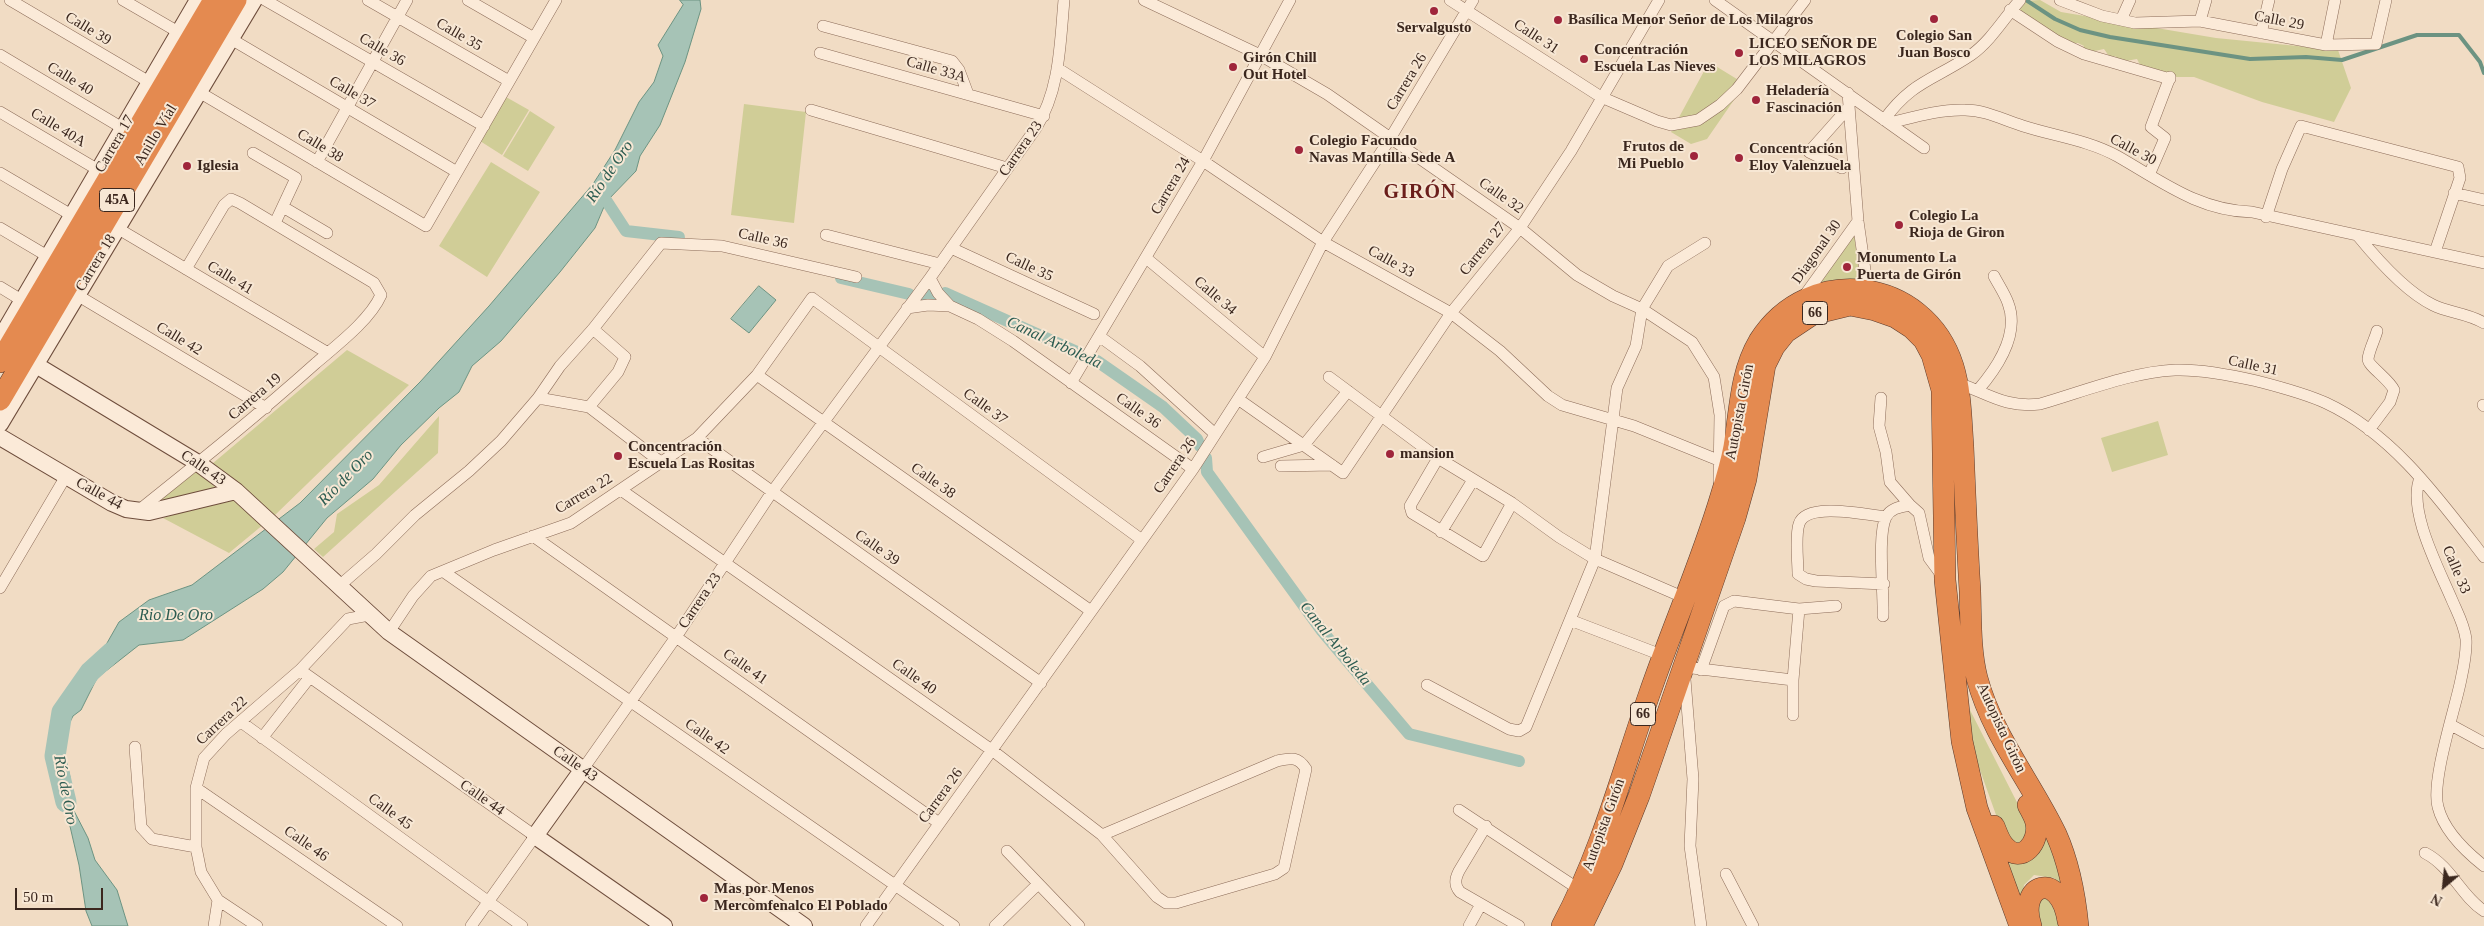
<!DOCTYPE html>
<meta charset="utf-8">
<style>
body{margin:0}
#map{position:relative;width:2484px;height:926px;overflow:hidden;background:#f1dcc4;font-family:Georgia,serif}
canvas{display:block}
.north{position:absolute;left:2419px;top:861px;width:50px;height:50px;-webkit-text-stroke:4px #f7e7d4;paint-order:stroke;rotate:208deg;font-size:14px;font-weight:700;line-height:20px;text-align:center;color:#3b271e}
.north::after{content:'';display:block;margin:auto;width:18px;height:22px;background:#3b271e;clip-path:polygon(50% 0,100% 100%,50% 72%,0 100%)}
.scale{position:absolute;left:15px;top:888px;width:88px;height:22px;box-sizing:border-box;border:2px solid #3b271e;border-top:0;padding-left:6px;font-size:15px;line-height:18px;white-space:nowrap;color:#3b271e;-webkit-text-stroke:4px #f7e7d4;paint-order:stroke}
</style>
<div id="map">
<canvas width="2484" height="926"></canvas>
<div class="north">N</div>
<div class="scale">50 m</div>
</div>
<script>
const c = document.querySelector('canvas').getContext('2d');
c.lineJoin = 'round';
function paint(path, color) {
  c.fillStyle = color;
  c.fill(path, 'evenodd');
}
function stroke(path, color, width, dash) {
  c.strokeStyle = color;
  c.lineWidth = width;
  c.lineCap = dash ? 'butt' : 'round';
  c.setLineDash(dash || []);
  c.stroke(path);
}
function drawText(font, color, halo, rows, align = 'center') {
  c.font = font + ' Georgia,serif';
  c.lineWidth = 4;
  c.setLineDash([]);
  c.textBaseline = 'middle';
  c.strokeStyle = halo;
  c.fillStyle = color;
  for (const [text, x, y, turn = 0] of rows) {
    c.save();
    c.translate(x, y);
    c.rotate((+turn || 0) * Math.PI / 180);
    c.textAlign = isNaN(turn) ? turn : align;
    if (halo) c.strokeText(text, 0, 0);
    c.fillText(text, 0, 0);
    c.restore();
  }
}
paint(new Path2D(`
 M2040,0L2061,12L2216,38L2338,50L2351,88L2334,122L2262,102L2194,77H2170L2141,67L2137,59L2120,62L2115,56L2111,59L2104,49L2090,52L2081,50L2084,46L2078,43H2066L2018,11L2024,1Z
 M1709,62L1745,84L1707,139L1691,144L1671,132Z
 M506,97L529,110L502,155L480,141Z
 M744,104L806,112L794,223L731,215Z
 M530,111L555,127L528,171L503,156Z
 M491,162L540,192L487,277L439,246Z
 M1854,233L1860,281L1843,280L1816,288Z
 M347,350L409,385L273,517L212,464Z
 M439,416L438,453L323,557L314,549L334,532L337,514L379,485Z
 M2158,421L2168,455L2112,472L2101,438Z
 M197,469L220,492L153,506Z
 M230,498L264,524L229,553L163,518Z
 M1970,710L2027,822V837L2016,845L2005,840L1966,731Z
 M2043,823L2069,896L2054,878L2034,875L2024,885L2021,911L1999,853L2009,860Z
 M2045,893L2063,926H2037L2036,898Z`), '#d0cd97');
const water = new Path2D(`
 M680,0H700L701,9L685,62L660,125L640,156L636,171L606,202L595,228L560,272L501,341L472,366L459,392L439,408L401,445L373,479L327,518L283,572L263,589L183,640L139,645L97,678L81,710L73,716L66,730L65,756L70,777L72,807L88,838L95,860L117,890L128,926H92L86,911L79,865L59,779L63,747L54,736L119,622L149,600L192,585L300,503L420,382L489,306L593,184L615,150L639,102L654,82L663,56L658,45L683,5Z
 M759,286L776,300L749,333L731,319Z`);
paint(water, '#a6c3b6');
stroke(water, '#6c9382', 1);
stroke(new Path2D(`
 M2026,0L2055,19L2080,30L2110,37L2250,59L2306,57L2342,60L2417,35H2459L2480,62L2484,73`), '#6c9382', 4);
stroke(new Path2D(`
 M600,191L626,231L679,237
 M841,278L909,294
 M945,293L1097,361L1163,407L1197,439L1200,446
 M922,297L932,295
 M1206,458L1207,472L1322,631L1409,734L1519,761`), '#a6c3b6', 12);
stroke(new Path2D(`
 M66,802L55,756L62,712L90,672L112,652`), '#a6c3b6', 21);
const street = new Path2D(`
 M10,0L151,83
 M123,0L180,33
 M265,0L484,126
 M368,0L509,81
 M468,0L534,38
 M1144,0L1260,55L1327,94L1520,228L1577,275L1613,296L1642,309L1692,342L1714,377L1720,415L1719,481
 M1450,0L1601,97L1657,121L1671,125L1698,120L1720,105L1737,89L1805,0
 M1715,0L1924,148
 M2060,0L2102,16L2135,23L2200,21L2326,45L2376,44L2386,0
 M2010,10L2057,41L2084,54L2170,79
 M2121,20L2130,0
 M2200,21L2206,0
 M823,26L952,61L959,70L968,94
 M2261,33L2269,0
 M231,39L457,172
 M2326,45L2335,0
 M820,53L1044,116
 M0,55L124,129
 M1057,68L1203,161L1323,242L1451,313L1500,351L1548,396L1562,405L1634,426L1718,460
 M199,92L426,226L556,0
 M1848,93L1858,221L1868,291
 M811,110L1007,168
 M0,112L100,171
 M1884,120C1912,81 1934,80 1971,55C1990,42 2005,17 2020,0
 M1890,123C1914,117 1940,109 1965,110C1986,110 2003,120 2023,126C2054,136 2088,140 2117,156C2161,181 2199,211 2252,212L2484,263
 M253,153L296,178L275,223
 M317,162L407,0
 M1842,168L1809,152L1849,107
 M0,173L73,216
 M2149,175L2165,138L2151,127L2170,77
 M2454,193L2484,200
 M283,207L327,233
 M2266,217L2282,169L2301,126L2458,167L2460,178L2435,252
 M0,228L49,257
 M117,228L328,353
 M826,235L940,264
 M2358,236C2376,258 2406,292 2433,305C2449,313 2468,313 2484,323
 M951,248L1094,314
 M1146,258L1265,357
 M930,278L938,293L950,306
 M0,287L23,301
 M77,295L266,408
 M1802,299L1858,221
 M907,308L928,305L950,306L978,319L1013,341L1193,469
 M1099,336L1140,366L1215,434
 M757,375L1091,611
 M1329,377L1438,458L1512,503L1559,537L1595,559L1685,598
 M1071,383L1203,161L1290,0
 M1958,383C1989,394 2005,408 2040,404C2082,392 2131,372 2175,370C2202,369 2231,375 2257,381C2280,387 2304,393 2326,403C2393,434 2440,500 2484,557
 M1978,390C1997,368 2020,334 2008,303C2005,294 1998,284 1994,276
 M538,398L589,407L662,463
 M1881,398L1879,426L1886,452L1890,482L1910,505
 M1238,399L1343,473L1451,313L1520,228L1571,151L1659,0
 M2483,405L2484,406
 M589,407L618,372L625,357L593,329
 M2369,430L2390,402L2394,390C2389,379 2368,366 2368,359C2369,350 2375,339 2377,331
 M697,438L1041,683
 M1263,457L1304,445L1348,391
 M1438,458L1410,506L1412,513L1483,556L1512,503
 M1281,466L1332,465
 M2420,478C2407,510 2439,569 2452,600C2458,614 2464,624 2466,639C2467,654 2463,670 2460,684C2454,712 2431,782 2438,807C2444,831 2465,851 2484,866
 M621,490L993,751L1102,835L1157,897L1166,903H1176L1275,874L1284,868L1306,769C1298,756 1291,758 1277,761L1102,835
 M138,511C198,463 258,415 316,363C337,345 370,320 381,295L374,283L240,203L231,199L224,205L186,269
 M1441,532L1473,480
 M533,536L939,823
 M444,572L954,926
 M1884,584L1816,581L1806,579L1798,574C1798,561 1795,536 1799,524C1806,501 1868,515 1886,517
 M338,587L376,554L415,515L469,471L501,441L538,398L560,366L593,329L661,243L722,246L856,277
 M0,588L66,476
 M1883,616C1884,593 1877,535 1886,517C1891,508 1900,507 1910,505L1919,513L1929,558L1943,577
 M1570,620L1664,656
 M389,632L413,596L431,576L494,550L571,523L697,438L757,375L812,298L1142,540
 M300,670L535,836L471,926
 M1701,670L1724,606L1734,601L1799,609L1836,606
 M1427,685L1509,729L1519,731L1526,727L1595,559L1617,388L1636,346L1642,309L1668,266L1705,243
 M1793,715V680L1799,609
 M241,722L522,926
 M2451,725L2484,743
 M262,738L310,677
 M135,747L141,827L152,839L196,847
 M583,769L676,637L772,492L930,278L1036,128C1060,90 1060,44 1064,0
 M196,788L397,926
 M1459,810L1580,890
 M1486,826L1459,871C1455,879 1454,885 1460,892L1519,926
 M1007,851L1079,926
 M2425,853C2452,867 2460,895 2484,911
 M1726,874L1753,926
 M218,900L257,926
 M214,926L218,900L201,872L196,847V788L204,758L226,734L300,670L348,619L369,615
 M866,926L1193,469L1265,357L1323,242L1391,137L1473,0
 M995,926L1038,884
 M1469,926L1481,904
 M1701,926L1690,846L1693,779L1684,667L1793,680`);
const secondary = new Path2D(`
 M0,339L198,0
 M36,365L198,463L236,491L389,632L804,926
 M0,424L254,0
 M0,437L112,503L126,509L149,512L236,491
 M583,769L535,836L664,926`);
const highway = new Path2D(`
 M0,362L214,0
 M0,400L236,0
 M1994,826C1997,833 1999,841 2005,847C2022,865 2040,842 2036,823C2035,817 2031,811 2028,805
 M1562,926C1601,853 1622,773 1649,695C1672,628 1701,563 1721,496C1726,480 1731,463 1734,447C1740,411 1740,373 1759,341C1809,262 1925,277 1953,366C1961,392 1961,419 1963,446C1965,494 1967,543 1970,591C1971,620 1970,651 1977,678C1992,735 2031,782 2056,834C2069,863 2075,895 2078,926
 M1582,926L1612,864L1639,796L1735,518L1746,479L1765,365L1774,347L1786,332L1813,314L1850,305L1875,310L1895,317L1912,328L1924,340L1932,355L1942,390L1945,580L1962,741L1977,808L2020,926
 M2031,926C2017,884 2060,869 2068,921`);
stroke(street, '#8c6c59', 12);
stroke(secondary, '#6e4d3c', 18);
stroke(highway, '#5a3b2d', 22);
stroke(street, '#fbead8', 11);
stroke(secondary, '#fbead8', 16);
stroke(highway, '#e48a50', 21);
for (const [x, y, r, color] of [
 [1434,11,5,"#9f253b"],
 [1934,19,5,"#9f253b"],
 [1558,20,5,"#9f253b"],
 [1739,53,5,"#9f253b"],
 [1584,59,5,"#9f253b"],
 [1233,67,5,"#9f253b"],
 [1756,100,5,"#9f253b"],
 [1299,150,5,"#9f253b"],
 [1694,156,5,"#9f253b"],
 [1739,158,5,"#9f253b"],
 [187,166,5,"#9f253b"],
 [1899,225,5,"#9f253b"],
 [1847,267,5,"#9f253b"],
 [1390,454,5,"#9f253b"],
 [618,456,5,"#9f253b"],
 [704,898,5,"#9f253b"]
]) {
  const dot = new Path2D();
  dot.arc(x, y, r, 0, 2 * Math.PI);
  c.fillStyle = color;
  c.fill(dot);
  stroke(dot, '#f7e7d4', 2);
}
for (const [x, y, w] of [
 [117,200,35],
 [1815,313,25],
 [1643,714,25]
]) {
  const box = new Path2D();
  box.roundRect(x - w / 2, y - 11.5, w, 23, 4);
  c.fillStyle = '#f7e7d4';
  c.fill(box);
  stroke(box, '#3b271e', 1);
}
drawText('bold 14px', '#3b271e', null, [
 ["45A",117,200],
 ["66",1815,313],
 ["66",1643,714]
]);
drawText('bold 15px', '#3b271e', '#f7e7d4', [
 ["Basílica Menor Señor de Los Milagros",1568,20],
 ["Servalgusto",1434,28,"center"],
 ["Colegio San",1934,36,"center"],
 ["Juan Bosco",1934,53,"center"],
 ["LICEO SEÑOR DE",1749,44],
 ["LOS MILAGROS",1749,61],
 ["Concentración",1594,50],
 ["Escuela Las Nieves",1594,67],
 ["Girón Chill",1243,58],
 ["Out Hotel",1243,75],
 ["Heladería",1766,91],
 ["Fascinación",1766,108],
 ["Colegio Facundo",1309,141],
 ["Navas Mantilla Sede A",1309,158],
 ["Frutos de",1684,147,"right"],
 ["Mi Pueblo",1684,164,"right"],
 ["Concentración",1749,149],
 ["Eloy Valenzuela",1749,166],
 ["Iglesia",197,166],
 ["Colegio La",1909,216],
 ["Rioja de Giron",1909,233],
 ["Monumento La",1857,258],
 ["Puerta de Girón",1857,275],
 ["Concentración",628,447],
 ["Escuela Las Rositas",628,464],
 ["mansion",1400,454],
 ["Mas por Menos",714,889],
 ["Mercomfenalco El Poblado",714,906]
], 'left');
drawText('15px', '#3b271e', '#f7e7d4', [
 ["Calle 29",2279,21,11],
 ["Calle 39",88,29,31],
 ["Calle 35",459,35,30],
 ["Calle 31",1536,37,33],
 ["Calle 36",382,50,30],
 ["Calle 33A",936,70,16],
 ["Calle 40",70,79,31],
 ["Carrera 26",1407,82,-59],
 ["Calle 37",352,93,30],
 ["Calle 40A",58,128,31],
 ["Anillo Víal",156,135,-59],
 ["Carrera 17",115,144,-60],
 ["Calle 38",320,146,31],
 ["Carrera 23",1021,149,-55],
 ["Calle 30",2133,150,28],
 ["Carrera 24",1171,186,-60],
 ["Calle 32",1501,196,35],
 ["Calle 36",763,239,13],
 ["Carrera 27",1483,249,-51],
 ["Diagonal 30",1817,252,-55],
 ["Calle 33",1391,262,29],
 ["Carrera 18",96,263,-59],
 ["Calle 35",1029,267,25],
 ["Calle 41",230,278,31],
 ["Calle 34",1215,296,40],
 ["Calle 42",179,339,31],
 ["Calle 31",2253,366,12],
 ["Carrera 19",255,397,-40],
 ["Calle 37",985,407,36],
 ["Calle 36",1138,411,35],
 ["Autopista Girón",1740,412,-79],
 ["Carrera 26",1175,466,-56],
 ["Calle 43",203,468,34],
 ["Calle 38",933,481,35],
 ["Calle 44",99,494,29],
 ["Carrera 22",584,494,-31],
 ["Calle 39",877,548,35],
 ["Calle 33",2456,570,67],
 ["Carrera 23",700,601,-56],
 ["Calle 41",745,667,35],
 ["Calle 40",914,677,35],
 ["Carrera 22",222,721,-43],
 ["Autopista Girón",2001,728,65],
 ["Calle 42",707,737,35],
 ["Calle 43",575,764,35],
 ["Carrera 26",941,796,-54],
 ["Calle 44",482,798,35],
 ["Calle 45",390,812,36],
 ["Autopista Girón",1604,825,-70],
 ["Calle 46",306,844,35]
]);
drawText('italic 16px', '#2c5c51', '#f7e7d4', [
 ["Río de Oro",610,172,-56],
 ["Canal Arboleda",1054,343,25],
 ["Río de Oro",346,478,-46],
 ["Rio De Oro",176,616],
 ["Canal Arboleda",1335,644,51],
 ["Río de Oro",65,790,79]
]);
c.letterSpacing = '1px';
drawText('bold 20px', '#6b1e1b', '#f7e7d4', [
 ["GIRÓN",1420,193]
]);
c.letterSpacing = '0px';
</script>
